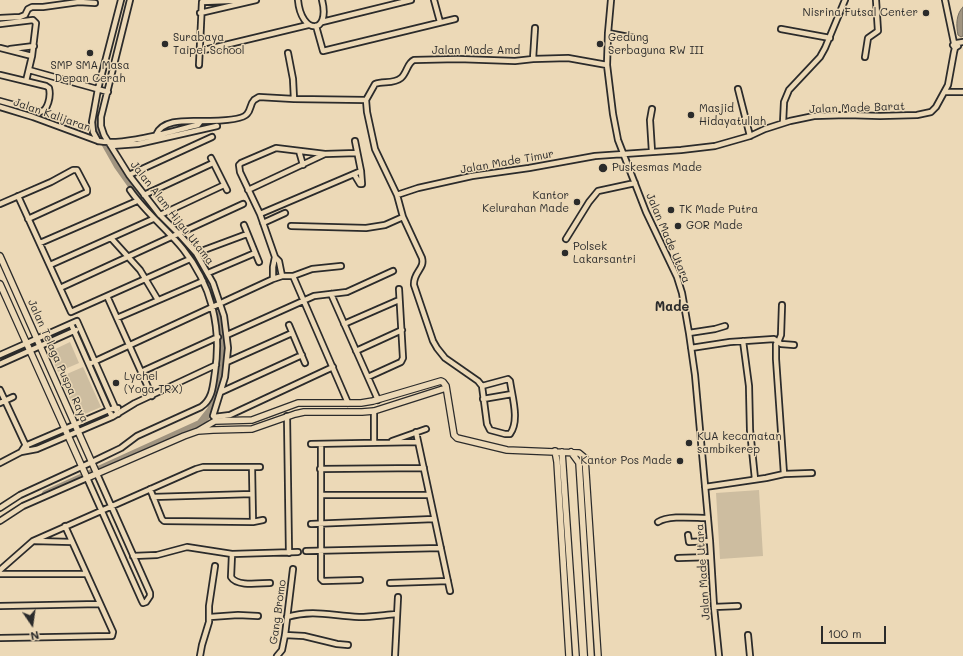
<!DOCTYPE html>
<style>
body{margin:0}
#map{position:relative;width:963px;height:656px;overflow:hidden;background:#ecd9b7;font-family:Mali,sans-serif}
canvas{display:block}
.north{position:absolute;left:12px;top:604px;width:40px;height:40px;-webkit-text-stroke:3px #ecd9b7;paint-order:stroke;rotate:167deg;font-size:11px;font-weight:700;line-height:16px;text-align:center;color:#2b2b2b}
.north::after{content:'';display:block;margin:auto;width:14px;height:18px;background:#2b2b2b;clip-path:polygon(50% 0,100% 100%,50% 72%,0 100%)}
.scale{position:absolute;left:821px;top:626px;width:65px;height:18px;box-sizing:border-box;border:2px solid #2b2b2b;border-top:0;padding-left:5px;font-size:12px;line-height:14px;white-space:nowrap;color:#2b2b2b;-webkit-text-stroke:3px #ecd9b7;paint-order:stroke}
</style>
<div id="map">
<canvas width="963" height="656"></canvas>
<div class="north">N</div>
<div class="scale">100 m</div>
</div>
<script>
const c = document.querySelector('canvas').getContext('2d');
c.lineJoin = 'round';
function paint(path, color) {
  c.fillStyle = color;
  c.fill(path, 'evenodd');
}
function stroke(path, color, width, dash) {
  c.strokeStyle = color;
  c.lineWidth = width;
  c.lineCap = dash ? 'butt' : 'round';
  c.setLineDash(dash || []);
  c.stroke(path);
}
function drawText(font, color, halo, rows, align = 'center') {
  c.font = font + ' Mali,sans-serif';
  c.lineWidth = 3;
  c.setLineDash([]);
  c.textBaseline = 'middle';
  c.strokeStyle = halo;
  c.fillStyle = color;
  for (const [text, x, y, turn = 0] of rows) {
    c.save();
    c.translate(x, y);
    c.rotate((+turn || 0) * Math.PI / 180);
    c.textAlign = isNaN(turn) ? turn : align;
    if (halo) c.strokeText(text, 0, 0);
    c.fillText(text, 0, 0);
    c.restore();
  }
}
paint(new Path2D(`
 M70,342L79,363L58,372L49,352Z
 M83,367L101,407L78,417L60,377Z
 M759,490L763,556L720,559L716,493Z`), '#cdbda0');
const water = new Path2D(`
 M963,7V36L961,37L958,35C956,25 956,14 963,7Z`);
paint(water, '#a09480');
stroke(water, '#716a5e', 1);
stroke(new Path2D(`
 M99,119L100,134L118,166L147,207L171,232
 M46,494L200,424L211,410L222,369V338L215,302L200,269L185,249`), '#a09480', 8);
const minor = new Path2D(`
 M130,0L101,117V126L104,135L129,175L160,215L179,234L196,253L213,283L224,316L228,348L225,377L213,416L214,417L230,415L333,367
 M298,0C301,35 331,35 322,0
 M434,0L440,22
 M611,0L608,33L607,65L613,114L618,140L646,212L677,277L682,293L689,333L695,375L710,541L714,607L719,656
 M945,0L954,43
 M200,13L256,0
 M0,18L20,17L25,15L28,9L32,7H43L79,2L95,3
 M322,22L411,0
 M0,24L33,20L36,23L32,56L26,81
 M316,26L323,51L455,19
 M781,29L830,38
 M608,33L634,38
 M957,43L963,42
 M0,48L32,56
 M10,49L34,46
 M200,51L308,25
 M288,53L293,79L294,99
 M865,57L868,38L878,31L876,0
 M533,59L535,28
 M199,65L202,2L251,0
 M29,70L108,92
 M0,75L46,86L49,88C51,96 48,111 40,112L0,101
 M738,89L750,136
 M945,92H963
 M366,100L367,112L375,149L397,195L403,217L422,258C425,269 413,272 414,285L433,341L437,348L445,358L478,381L482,386L487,424L490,430L505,434H510C520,421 512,396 510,381L508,379L482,386
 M366,100L375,84C383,81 394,84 401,78C407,73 407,63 414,60L458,59L515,61L533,59L568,58L607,65
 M0,107L33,117L98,141C125,146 171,131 198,125L201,121C211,121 242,121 247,114C251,110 250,104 254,100L259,97L294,99L366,100
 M652,109L650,120L652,152
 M783,123L784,102L789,90L820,57L825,48L845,0
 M156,135C162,119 187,121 201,121
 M98,141L93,132L92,122L98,89L121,0
 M111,146L138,144L217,126
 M299,151L303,165
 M211,158L227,190
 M354,174L360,184H362L361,171L355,141
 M129,175L212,137
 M248,190L325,154L357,153
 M144,195L213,163
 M397,195L418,188L472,176L529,168L595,156L681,150L715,146L750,136L765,129L790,121L814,116L847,115L880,116L917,115L931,112L936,107L948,85L954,52L955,48L958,46L957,43H955L953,45L955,48
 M18,196L71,312L190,259
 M0,204L51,182L73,170H77L87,189V192L28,219
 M260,214L361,171
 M160,215L224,185
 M263,223L285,213
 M244,225L259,262
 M291,226L366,228L385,225L403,217
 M111,238L140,270L158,300
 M566,239L589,202L598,191L635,183
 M40,243L137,201
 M196,253L247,234
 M50,265L153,219
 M208,273L255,253
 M282,276L279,261L275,257L260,214L240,172L239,165L241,163L276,148L325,154
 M293,276L348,403
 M273,279V267L275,257
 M60,288L243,204
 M331,294L378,400
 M107,296L152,396
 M782,305L781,335L779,340L776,344V359L784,474
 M117,318L203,281
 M71,324L112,417
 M344,324L399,300
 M289,325L305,363
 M689,333L715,329L725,326
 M227,335L314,296L347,292L393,271
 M743,341L749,386L750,430L755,479
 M691,348L730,342L774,339L781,344L794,345
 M356,351L402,330
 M0,355L77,321L118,414
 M227,362L292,333
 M0,364L76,330
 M89,364L273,279L282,276H293L312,269L341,266
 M141,372L218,337
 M368,377L401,362L403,358L399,289
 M0,390L27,448
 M221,392L302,355
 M483,399L512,394
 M0,403L13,397
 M374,411V443
 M287,416L289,553
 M416,432L450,591
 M392,441L426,429
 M311,444L418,442
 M321,444V579L323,581L360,580
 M21,452L25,446L109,410L115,408H118
 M0,463L21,452L37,449L112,417L135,403L216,365
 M252,467L253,522
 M320,469L424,468
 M705,487L766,478L784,474L812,473
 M150,489L162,519L164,521L253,522L263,520
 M321,495H429
 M153,497L252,494
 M0,508L20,495L92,462L121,448L137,436L201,407C213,399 213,385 215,372C222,327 211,284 183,249C166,228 145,212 130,190
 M0,521L23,506L87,478L142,601L143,603L146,602L150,596V593L97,474
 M658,522C669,515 694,518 708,518
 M311,524L434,519
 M688,535L689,542L710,541
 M34,541L72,542
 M306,551L441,548
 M232,554L231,577C237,587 260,583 270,583
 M133,556L157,555L187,547L232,554L298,552
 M678,558L711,557
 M0,570L33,541L196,469L203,467H260
 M0,574H86
 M390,583L448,581
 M0,606L100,604
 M714,607L738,606
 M210,617L238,615L258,616
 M287,617C314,609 332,616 359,617C371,617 384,615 396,614
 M285,635L304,636L337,644L348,645
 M748,635L750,656
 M0,638L112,636L113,632L65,526
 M200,656L202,645L209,622V606L215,566
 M277,656L282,650L285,635L293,569
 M395,656L398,597`);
const major = new Path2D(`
 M0,256L97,474
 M0,284L87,478L184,436L198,431L213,430L252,429L295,414L304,412H362L374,411L446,388
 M198,431L215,421L252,420L298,403H361L373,401L441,381L443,382L446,386L454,435L457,438L507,450L579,453L585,458L598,656
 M555,451L557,462L569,656
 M562,452L576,656
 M571,452L579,463L591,656`);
stroke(minor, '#2b2b2b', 8);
stroke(major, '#2b2b2b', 8);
stroke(minor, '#ecd9b7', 4.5);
stroke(major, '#ecd9b7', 5.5);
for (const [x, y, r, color] of [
 [926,13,4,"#2b2b2b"],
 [165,44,4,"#2b2b2b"],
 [600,44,4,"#2b2b2b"],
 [90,53,4,"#2b2b2b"],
 [691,115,4,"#2b2b2b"],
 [603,168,5,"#2b2b2b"],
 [577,202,4,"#2b2b2b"],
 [671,210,4,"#2b2b2b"],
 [678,226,4,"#2b2b2b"],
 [565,253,4,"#2b2b2b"],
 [116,383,4,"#2b2b2b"],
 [689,443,4,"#2b2b2b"],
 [680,461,4,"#2b2b2b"]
]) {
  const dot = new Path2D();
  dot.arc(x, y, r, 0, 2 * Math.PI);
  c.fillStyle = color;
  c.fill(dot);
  stroke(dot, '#ecd9b7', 1.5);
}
drawText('11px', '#2b2b2b', '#ecd9b7', [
 ["Nisrina Futsal Center",918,13,"right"],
 ["Surabaya",173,38],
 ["Taipei School",173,51],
 ["Gedung",608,38],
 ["Serbaguna RW III",608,51],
 ["SMP SMA Masa",90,66,"center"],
 ["Depan Cerah",90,79,"center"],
 ["Masjid",699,109],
 ["Hidayatullah",699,122],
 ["Puskesmas Made",612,168],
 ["Kantor",569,196,"right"],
 ["Kelurahan Made",569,209,"right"],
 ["TK Made Putra",679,210],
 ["GOR Made",686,226],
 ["Polsek",573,247],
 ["Lakarsantri",573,260],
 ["Lychel",124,377],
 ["(Yoga TRX)",124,390],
 ["KUA kecamatan",697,437],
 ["sambikerep",697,450],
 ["Kantor Pos Made",672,461,"right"]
], 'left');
drawText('11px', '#2b2b2b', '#ecd9b7', [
 ["Jalan Made Amd",476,51],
 ["Jalan Made Barat",857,108,-2],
 ["Jalan Kalijaran",52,115,19],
 ["Jalan Made Timur",507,162,-10],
 ["Jalan Alam Hijau Utama",172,213,52],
 ["Jalan Made Utara",668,238,67],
 ["Jalan Telaga Puspa Raya",58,361,66],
 ["Jalan Made Utara",703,572,-94],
 ["Gang Bromo",278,612,-82]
]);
drawText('bold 13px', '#2b2b2b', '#ecd9b7', [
 ["Made",672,307]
]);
</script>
